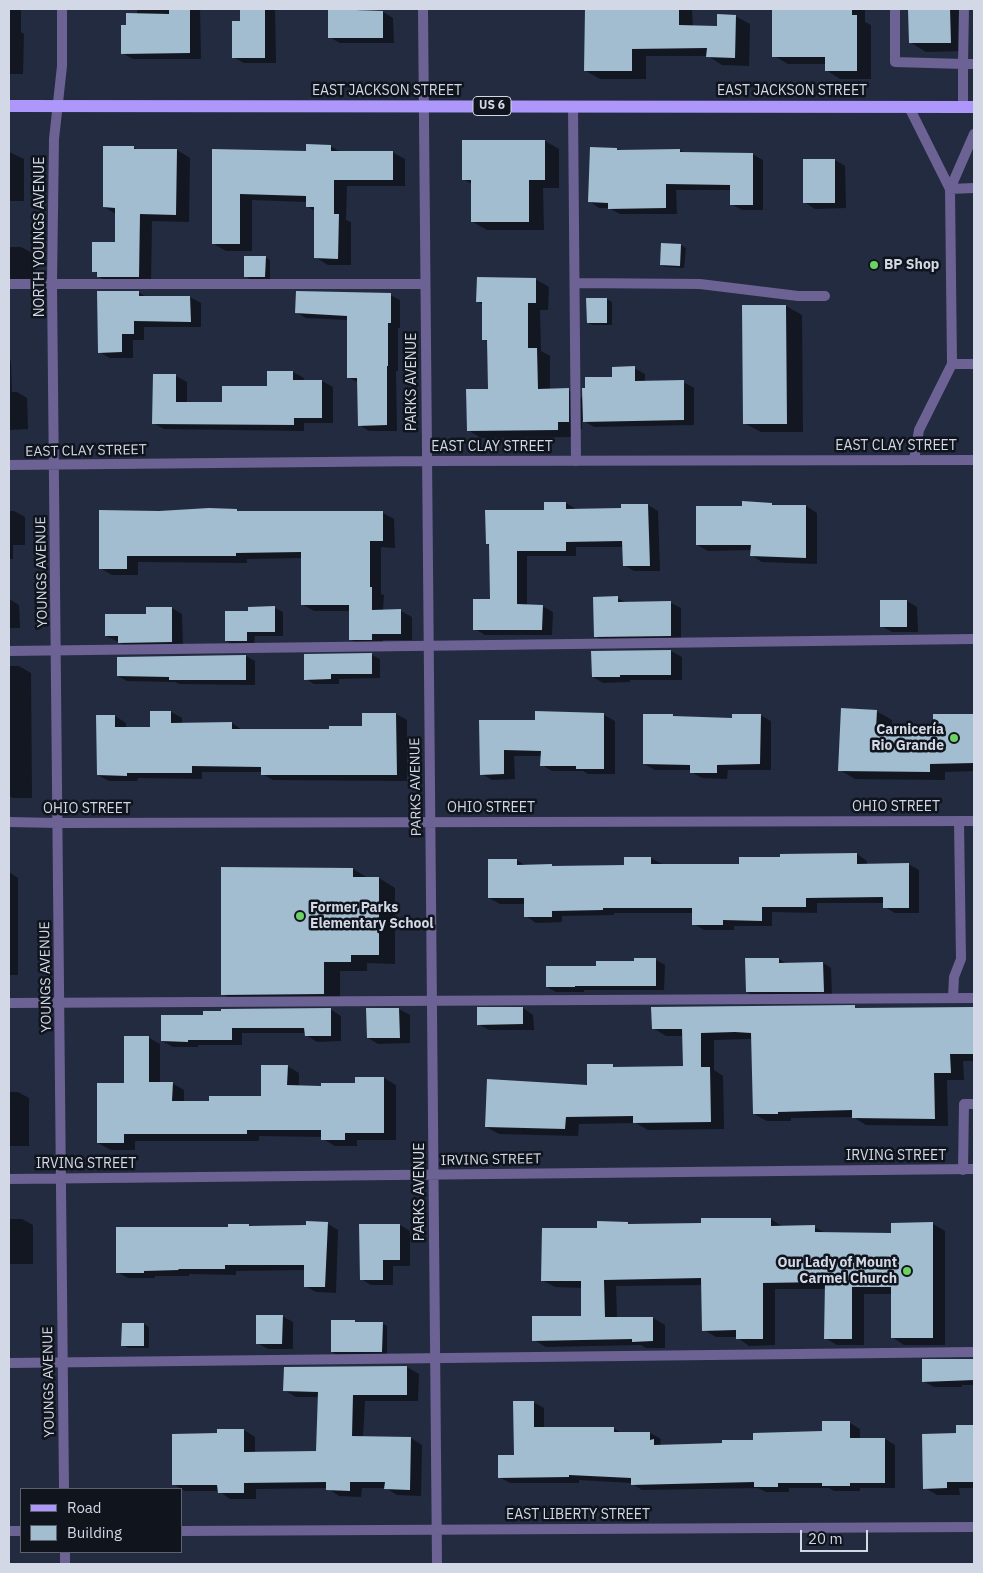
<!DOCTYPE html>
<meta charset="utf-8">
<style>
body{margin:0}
#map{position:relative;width:983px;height:1573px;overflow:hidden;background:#222b40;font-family:"IBM Plex Sans",sans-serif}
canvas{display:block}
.frame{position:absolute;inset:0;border:10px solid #d2d8e5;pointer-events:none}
.legend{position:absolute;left:20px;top:1488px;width:162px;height:65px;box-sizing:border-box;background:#10141d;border:1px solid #5e626d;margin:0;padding:6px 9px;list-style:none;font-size:15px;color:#d2d8e5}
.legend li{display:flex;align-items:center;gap:10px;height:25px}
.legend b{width:25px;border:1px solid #5e626d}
.scale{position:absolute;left:800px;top:1530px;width:68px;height:22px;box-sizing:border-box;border:2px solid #d2d8e5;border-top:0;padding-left:6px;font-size:15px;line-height:18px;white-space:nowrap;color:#d2d8e5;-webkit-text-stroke:4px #10141d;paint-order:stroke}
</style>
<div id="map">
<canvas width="983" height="1573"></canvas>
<div class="frame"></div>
<ul class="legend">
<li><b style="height:6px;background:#ad97fb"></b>Road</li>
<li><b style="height:14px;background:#a2bcd0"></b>Building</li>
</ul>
<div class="scale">20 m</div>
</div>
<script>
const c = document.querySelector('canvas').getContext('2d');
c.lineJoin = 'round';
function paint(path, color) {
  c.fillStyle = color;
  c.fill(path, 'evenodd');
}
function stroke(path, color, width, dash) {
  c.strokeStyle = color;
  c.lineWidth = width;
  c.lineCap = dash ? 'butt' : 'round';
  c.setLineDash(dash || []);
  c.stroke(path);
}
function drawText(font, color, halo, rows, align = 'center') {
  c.font = font + ' "IBM Plex Sans",sans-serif';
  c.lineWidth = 5;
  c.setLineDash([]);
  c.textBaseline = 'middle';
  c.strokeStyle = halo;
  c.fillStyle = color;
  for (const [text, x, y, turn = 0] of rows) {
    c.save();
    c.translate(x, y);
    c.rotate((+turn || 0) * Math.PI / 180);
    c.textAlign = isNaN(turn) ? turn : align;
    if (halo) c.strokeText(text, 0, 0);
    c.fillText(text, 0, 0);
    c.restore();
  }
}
paint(new Path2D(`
 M9,9H21V32L24,34L23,74H9Z
 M137,9H200L201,59H133L122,53L128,26L137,15Z
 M241,9H275L276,63H244L233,57L241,22Z
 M329,9H361L367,12H383L393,18L394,43H340L329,37Z
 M586,9H692L693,26L718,27L735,16L750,24L749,66L722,65L708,56H646V79H600L586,71Z
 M773,9H865V22L871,25V79H840L826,70V64H788L774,56Z
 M910,9H966L967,51L926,52L910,42Z
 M545,141L559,149V188H543L544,230H487L473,222L472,184L463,179Z
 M330,146L341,152H392L405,159V186H347L346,220L351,222V265H328L315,257L316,212L307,206V202L252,200V251H226L214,244L213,151L307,152Z
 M133,147L138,150H177L190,158L189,222L152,221L151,284H111L98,276V274L94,271L116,243V214L104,207Z
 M616,149L620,151L680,150L686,153L752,154L763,160V210H742L731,204V190H676L677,214H620L609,208H599L589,201Z
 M9,152L24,159V201H9Z
 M835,160L845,166L846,208L815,209L804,202Z
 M681,245L686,248L684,268L666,267L661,265Z
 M9,247H21L34,254V284H9Z
 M265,257L270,260V279H250L245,276Z
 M535,279L549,287L548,310H540L541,351L550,356V390H568L584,399L614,378L634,368L645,374V382H683L694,388V425L594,427L582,420V429H571V437L481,438L468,430L489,390L488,342L484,339V305L478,302Z
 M138,292L147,297H190L201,303V327H144V340H133V358H110L99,352Z
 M390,295L400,300V328H398V371H396L397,431H369L359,425V383L348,377V320L306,318L296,312Z
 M607,299L612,302V325H593L588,323Z
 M786,306L802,315L803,432H761L744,423Z
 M9,360L11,361L12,392H17L27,398L28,429L9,430Z
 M293,372L304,378V381H322L333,387V423H304V431L164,429L153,423L154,376H176L187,382V403H223L268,387Z
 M566,503L576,509H623L648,505L658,511L660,571H634L624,565L623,547H576V556H527V605L542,606L553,612L552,635H485L475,629L491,600L490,546L487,544L545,511Z
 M771,504L776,506H806L817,513V564L762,562L751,555L752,550L708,551L697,545L743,508Z
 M236,510L240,512L383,513L394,519L395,548L381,547V594L384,595L383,611H401L412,617V640H383V646H362L350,639V611H314L302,604V558L247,559V563L138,562V575H112L100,568L159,512Z
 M9,511H14L25,517V545H13V559H9Z
 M617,598L627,603H671L681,608V641L605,642L595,636Z
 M9,599L19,605L20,628H9Z
 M907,601L917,607L918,632H892L881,626Z
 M172,608L182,614L183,648H130L106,636Z
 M250,608H275L283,612V636H255L254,645H234L226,641L250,612Z
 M671,651L682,657V680H630V682L603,683L593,677Z
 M372,655L380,659V678L339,679V684H314L306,679Z
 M246,656L255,661V685L179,684L175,682L127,681L118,676L119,658Z
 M9,666H19L31,673L32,798H13L9,796Z
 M876,711L892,720L891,732L935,731V715H974V771L945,772V780L855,779L840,770Z
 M171,712L182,718V724L232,723L242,730H330L363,727L396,714L407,720V781L273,780L262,774V772H202V779L138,778L137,781H109L98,775L115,716L126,723V728L151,729Z
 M570,714L604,715L615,721V774H588L583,771H552L542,765V756H514L515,779L492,780L482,774L480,722L536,721Z
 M644,715H673L677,718L733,719L760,715L771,721V770H728L727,779L702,778L691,772V770H655L644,764Z
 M857,854L867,861V865L908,864L919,870V913H895L885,907V903H817V913L772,912V926H734V930H704L694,924V913H614V915L562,916V922L536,923L526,916L525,904H500L489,898V861L517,860L526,866H551L554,867H626L651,858L662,864L740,866Z
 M353,869L368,878H379L395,888V964L367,963V971H340V1003L239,1004L223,994Z
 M9,872L18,878V975H9Z
 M779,959L787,964L823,963L831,968L832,996L756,997L747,992Z
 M656,960L665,965L664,990H584V992H556L547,987L597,967Z
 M523,1008L533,1015L534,1030H489L478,1024Z
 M653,1008H974V1061H963L964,1080H947L948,1126L866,1125L853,1117L791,1118V1121H767L754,1114L753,1039H749L714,1040V1070L723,1076L724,1129L648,1130L636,1123L579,1124L578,1136L499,1134L486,1127L589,1086L612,1066L617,1068L684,1067V1036H666L653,1028Z
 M330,1009L341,1016V1041L317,1042L306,1035V1033H242V1045H198V1047H173L162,1041Z
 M399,1009L410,1015V1043L378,1044L368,1038Z
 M148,1037L160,1044V1083H172L184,1090V1102H210L262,1098L287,1066L299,1073V1087L356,1085V1078H384L396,1085V1140H357V1146H335L323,1139V1137L259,1136V1141H135V1150H111L98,1143Z
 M9,1092H18L29,1098V1146H9Z
 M9,1219H22L33,1225V1264H9Z
 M771,1219L783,1227H814L826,1233L892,1234L933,1224L945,1231V1345H904L892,1337V1294H864V1345H837L825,1338L826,1289H775V1345L749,1346L737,1337H716L704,1330L703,1285L616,1286L617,1318H653L665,1325V1348H646L641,1345L546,1347L534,1340L583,1317L582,1288L555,1287L542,1280L599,1229L628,1223L631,1225L702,1224Z
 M328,1224L338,1230L336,1293L316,1292L305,1286V1270L236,1271V1275L189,1274V1276H155V1278H128L117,1272L229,1228V1225H249L252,1227L307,1226Z
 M400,1225L410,1231V1266H393V1285H371L361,1279Z
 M282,1316L293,1322V1349H268L257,1343Z
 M354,1321L358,1323H382L387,1326V1354L337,1355L332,1352Z
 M123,1324H144L149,1327V1348H128L123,1345Z
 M974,1360V1385H962V1387H934L923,1381V1361Z
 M407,1367L419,1374L418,1401H365L363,1437L411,1438L422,1445L421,1496L397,1495L386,1488H362L361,1497L339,1496L327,1488L256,1489V1499H230L219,1491H185L173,1484L218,1435L244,1430L255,1437V1453L318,1452L319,1397H296L284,1390L285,1368Z
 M533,1402L544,1408V1428H613L622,1433H650L661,1439L660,1444L663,1446L723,1444L754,1441L823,1432L850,1423L860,1429V1439H885L895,1445V1488H860V1491H834L829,1488H789V1492H766L758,1488L642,1490L632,1484V1483L579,1480V1483H510L499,1477L515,1456Z
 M957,1426H974V1488H959L960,1495H937L925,1488L957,1434Z`), '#0007');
paint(new Path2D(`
 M169,9H190V53L121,54V25H126V13L169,14Z
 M240,9H265V58H232V21H240Z
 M328,9L383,11V38H328Z
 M585,9H679V25L717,26V14L736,15L735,58L706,57L707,48L632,49V71H584Z
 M772,9H852V15H857V71H825V57H772Z
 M908,9H950L951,43H909Z
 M462,140H545V180H529V222H471V180H462Z
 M306,144L331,145V151H393V180H334V214H339L338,259L314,258V207H306V196L240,194V244H212V149L306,151Z
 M103,146H134V149H177L176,215L140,214L139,277H97V272H92V242H115V208L103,207Z
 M590,147L617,148V150L680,149V152L753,153V205H730V185L666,184V208L608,209V203L588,202Z
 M803,159H835V203H803Z
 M661,243L681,244L680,266L660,265Z
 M244,256H266L265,277H244Z
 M477,277L536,278V303H528V348H537L538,389L569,388V422H558V430L467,431L466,389H488L487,340H482V302H476Z
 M97,291H139V296H190L191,322L134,321V334H122V352L98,353Z
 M296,291L391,293V323H388V366H387V425L358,426L357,378H347V316L295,313Z
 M586,298H607V323H587Z
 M742,305H786L787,424H743Z
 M635,366V381L684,380V420L583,422L582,388H585V377H612V367Z
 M267,371H293V380H322V418H294V425L152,424L153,374H176V402H222V386H267Z
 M742,501L772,503V505H806V558L750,556L751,545H696V506H742Z
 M544,502H566V509L621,508V504H648L650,566H623L622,541L566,542V551H517V604L543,605L542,630H473V599H490L489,544H486L485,510H544Z
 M209,508L237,509V511H383V541H370V587H372V610L401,609V634H372V640H349V605H301V552L236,553V556H127V569H99V510L159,511Z
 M618,596V602L671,601V636L594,637L593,597Z
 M880,600H907V627H880Z
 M275,606V632H247V641H225V611H248V607Z
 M146,607H172V642L118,643V636H105V614H146Z
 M671,650V675H620V677H592L591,651Z
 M372,653V674H331V679L304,680V654Z
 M246,655V680H169V677L117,676V657Z
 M841,708L877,710L876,730H933V714H974V763L930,764V772L838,771Z
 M150,711H171V723L232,722V729H329V726H362V713H396L397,775H261V767L192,766V773H127V776L97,775L96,715H115V727H150Z
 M535,711L604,713V769H576V766H540L541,751L504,750V774L480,775L479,720H535Z
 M643,714H673V716L732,718V714H761L760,764L717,765V773H690V765L643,764Z
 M857,853V864L909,863V908H883V897L806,898V907H762V921L723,920V925H692V908H603V910L552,911V917H524V898H488V859H517V865L552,864V866L624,865V857H651V864H739V857H780V854Z
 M221,867L353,868V877H379V955H351V962H324V994L221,995Z
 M634,958H656V986H575V987H546V966H596V961H634Z
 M745,958H779V963L823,962L824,992H746Z
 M855,1005V1008L974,1007V1054H950L951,1073H934L935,1119L852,1118V1110L778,1112V1114H753L751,1033L735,1032L701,1033V1067H710L711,1122L633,1123V1116L566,1117L565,1129L485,1127L487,1079L587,1085V1064H613V1067L683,1066L682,1029H652L651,1007Z
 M477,1007H523V1024L477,1025Z
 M331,1008V1036H305L304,1028H232V1040H188V1042L161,1041V1015H203V1011H221V1009Z
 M366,1008H399L400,1038H367Z
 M124,1036H149V1082H173L172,1101H209V1096H261V1065H288L287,1085L321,1086V1083H355V1077H384V1133H345V1140H321V1130H247V1134H124V1143H97V1083H124Z
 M701,1218H771V1226L815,1225V1232L891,1233V1223L933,1222V1338H891V1287H852V1339H824L825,1282L763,1283V1339H736V1330L702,1331L701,1278L604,1280L605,1317H653V1341L632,1342V1339L532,1341V1316H581V1281H541L542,1228H597V1221L628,1222V1224L701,1223Z
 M306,1221L328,1222L325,1287H304V1265H225V1269H178L179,1270L144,1271V1273H116V1227H228V1224H249V1226L306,1225Z
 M359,1224H400V1260H383V1280H360Z
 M256,1315H283L282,1344H256Z
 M331,1320H355V1322H383L382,1352H331Z
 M122,1323H144V1346H121Z
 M922,1359H974V1380L922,1382Z
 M407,1366V1395H353L352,1436L411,1437L410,1490L384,1489L385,1482H350V1491L326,1490V1482L244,1483V1493H218L217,1485H172V1434L217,1433V1429H244V1452L316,1451L318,1392L283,1391L284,1367Z
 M513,1401H534V1427H614V1432H650V1440L654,1439V1445L722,1443V1440H753V1433L822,1431V1421H850V1438H885V1483H850V1486H822V1483H778V1487H754V1482L631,1485V1478L569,1475V1477L498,1478V1455H514Z
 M956,1425H974V1482H947V1488L923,1489L922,1434L956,1433Z`), '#a2bcd0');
stroke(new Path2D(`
 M895,9V62L963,64V107
 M964,9L963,64H974
 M573,106L576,461
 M909,107L950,189L974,134
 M575,283L700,284L798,296H825
 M9,284H425
 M952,364H974
 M914,460L919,430L952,364L950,189L974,188
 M9,651L974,639
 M953,998L954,977L961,959L959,821
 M9,1003L974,998
 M963,1170L964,1104H974
 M9,1363L974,1352`), '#6c6293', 10);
stroke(new Path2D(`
 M62,9V66L54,139L52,283L64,1489
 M423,9L437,1564
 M9,465L427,461L974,460
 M9,822L58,823L974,821
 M9,1179L974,1169
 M9,1531H21
 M181,1531L974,1527
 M65,1552V1564`), '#6c6293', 10);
stroke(new Path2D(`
 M9,106L974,107`), '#ad97fb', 12);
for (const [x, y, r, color] of [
 [874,265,5,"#6cd362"],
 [954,738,5,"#6cd362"],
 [300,916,5,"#6cd362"],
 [907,1271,5,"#6cd362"]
]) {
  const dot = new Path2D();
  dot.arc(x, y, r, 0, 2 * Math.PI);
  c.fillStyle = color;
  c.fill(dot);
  stroke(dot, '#10141d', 2);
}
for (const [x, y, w] of [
 [492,106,38]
]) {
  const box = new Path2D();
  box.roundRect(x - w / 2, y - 9.5, w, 19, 4);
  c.fillStyle = '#10141d';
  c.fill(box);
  stroke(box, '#d2d8e5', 1);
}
drawText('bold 12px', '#d2d8e5', null, [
 ["US 6",492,106]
]);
drawText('14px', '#d2d8e5', '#10141d', [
 ["EAST JACKSON STREET",387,91],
 ["EAST JACKSON STREET",792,91],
 ["NORTH YOUNGS AVENUE",40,237,-90],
 ["PARKS AVENUE",412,382,-90],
 ["EAST CLAY STREET",896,446],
 ["EAST CLAY STREET",492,447],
 ["EAST CLAY STREET",86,451,-1],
 ["YOUNGS AVENUE",42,572,-91],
 ["PARKS AVENUE",416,787,-91],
 ["OHIO STREET",896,807],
 ["OHIO STREET",491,808],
 ["OHIO STREET",87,809],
 ["YOUNGS AVENUE",46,977,-91],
 ["IRVING STREET",896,1156],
 ["IRVING STREET",491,1160,-1],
 ["IRVING STREET",86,1164],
 ["PARKS AVENUE",420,1192,-90],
 ["YOUNGS AVENUE",49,1382,-91],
 ["EAST LIBERTY STREET",578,1515]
]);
drawText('bold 14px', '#d2d8e5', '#10141d', [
 ["BP Shop",884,265],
 ["Carnicería",944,730,"right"],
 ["Rio Grande",944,746,"right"],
 ["Former Parks",310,908],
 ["Elementary School",310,924],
 ["Our Lady of Mount",897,1263,"right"],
 ["Carmel Church",897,1279,"right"]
], 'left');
</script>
